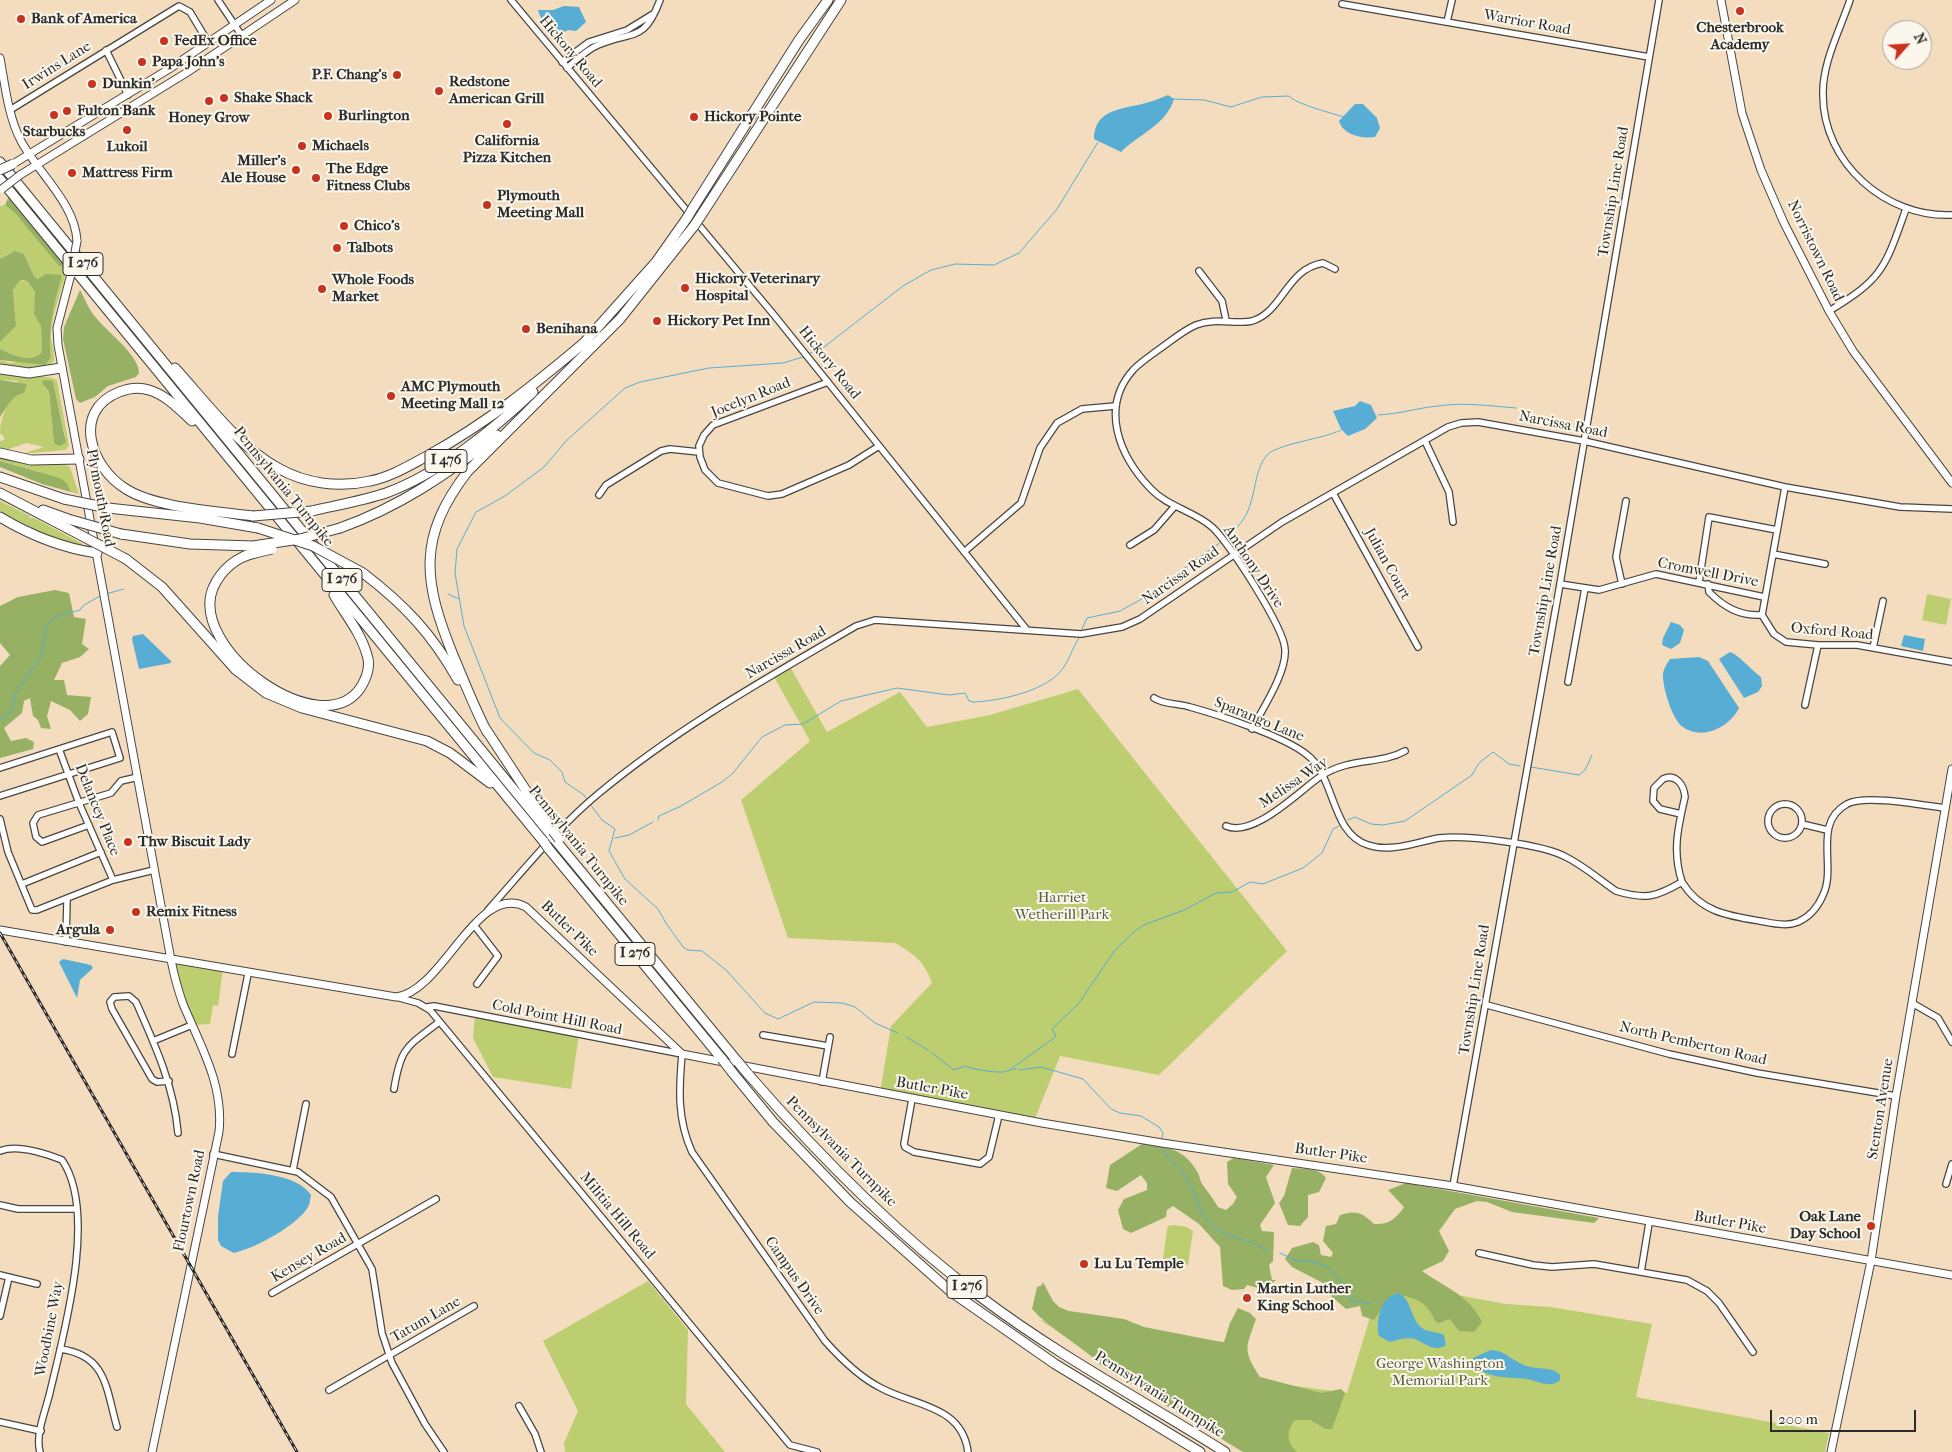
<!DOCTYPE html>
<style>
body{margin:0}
#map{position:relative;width:1952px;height:1452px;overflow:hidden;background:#f4ddbf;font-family:"IM FELL French Canon",serif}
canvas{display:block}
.north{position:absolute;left:1882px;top:20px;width:50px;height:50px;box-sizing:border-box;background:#fbf7ec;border:1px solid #a8a59f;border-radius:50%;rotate:64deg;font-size:14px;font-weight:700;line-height:20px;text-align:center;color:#2b2b2b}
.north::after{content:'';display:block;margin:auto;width:18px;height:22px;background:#c8321e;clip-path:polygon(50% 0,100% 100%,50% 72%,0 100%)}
.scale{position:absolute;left:1770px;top:1410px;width:146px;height:22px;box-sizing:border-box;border:2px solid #2b2b2b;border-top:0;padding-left:6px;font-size:15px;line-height:18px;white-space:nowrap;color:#2b2b2b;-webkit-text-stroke:4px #fbf7ec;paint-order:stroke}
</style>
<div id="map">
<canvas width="1952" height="1452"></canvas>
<div class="north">N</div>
<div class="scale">200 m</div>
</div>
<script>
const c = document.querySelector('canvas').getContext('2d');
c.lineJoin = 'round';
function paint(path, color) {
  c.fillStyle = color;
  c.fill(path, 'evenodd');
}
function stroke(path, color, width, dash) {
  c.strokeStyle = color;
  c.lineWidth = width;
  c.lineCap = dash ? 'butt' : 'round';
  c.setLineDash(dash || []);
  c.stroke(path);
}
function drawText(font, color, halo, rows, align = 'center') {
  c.font = font + ' "IM FELL French Canon",serif';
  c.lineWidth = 4;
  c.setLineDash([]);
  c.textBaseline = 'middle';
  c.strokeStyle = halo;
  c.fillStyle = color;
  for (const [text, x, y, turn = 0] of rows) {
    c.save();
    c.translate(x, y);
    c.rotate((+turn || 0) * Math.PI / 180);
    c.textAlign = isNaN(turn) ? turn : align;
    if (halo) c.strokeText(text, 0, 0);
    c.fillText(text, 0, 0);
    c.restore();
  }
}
paint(new Path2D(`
 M5,205L15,213L59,264L67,268C62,290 52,313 51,336C51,343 57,357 53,362C45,372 11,366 0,363V360L10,363L51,357C48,326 54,305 62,275H46L38,279L34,276L24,254L15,251L0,259V206Z
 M19,280L28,282L35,292L36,299L34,310L41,326L42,352C29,364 13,355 0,349V342L16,326L13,290Z
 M0,374C14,377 49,374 57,380L69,446L65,450L21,454L44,447L27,443L6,450L0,448V441L4,440V437L0,433C0,414 11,399 18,381L1,380L0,392ZM53,381L65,436L54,443L49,392L44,387Z
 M0,456L21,462L63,464L70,467L79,494L71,492L67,483L39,472L0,461Z
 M0,501L30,516L29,518H34L83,544L76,546L46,535L0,511Z
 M1927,594L1951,599L1946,625L1922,620Z
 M789,665L827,732L900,692L927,727L990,715L1078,689L1287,951L1159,1075L1060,1056L1034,1121L880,1093L891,1026L932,983C925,962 914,954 895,943L788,938L741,800L810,741L773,675Z
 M171,960L223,969L218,1006L213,1005L210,1024L192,1025Z
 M475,1015L579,1034L571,1089L493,1077L473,1038Z
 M1174,1225L1187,1227L1193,1231L1188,1265L1163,1259L1167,1230L1168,1226Z
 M648,1281L688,1330L686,1404L725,1452H565L564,1443L578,1411L543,1341Z
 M1381,1281L1506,1304L1551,1307L1652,1324L1636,1397L1829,1433L1825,1452H1255L1040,1320L1238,1351L1231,1377L1347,1393Z`), '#bdce71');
paint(new Path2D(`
 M9,196L66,266H59L15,213L5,205Z
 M15,251L24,254L34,276L38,279L46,274L62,275C54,305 48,326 51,357L45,365L0,360V349C13,355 30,364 42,352L41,326L34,314L35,292L28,282L23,280L19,281L13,290L16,326L0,342V259Z
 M80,290C84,297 87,305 91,311C102,329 139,353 139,373L136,377L108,386L95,397L80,403L76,399L63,339L64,327Z
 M0,380L27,384L24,393C11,395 7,408 0,417Z
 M43,380L53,381L66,443L59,446L54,443L49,392L42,383Z
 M0,461L60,478L67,483L71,492L42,484L0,467Z
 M55,590L69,593L74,617L86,619L82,644L89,649L80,657L62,663L54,680H64L67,695L91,697L88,714L80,721L70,710L51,701L47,716L51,729L41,728L38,720L33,716L30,698L24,701L22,713L4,728L11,741L26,738L34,742L33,749L0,758V666L10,655L0,643V606L18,597Z
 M1142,1144C1168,1147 1184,1148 1198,1173C1200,1177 1200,1181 1202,1184C1208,1192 1213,1198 1218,1207L1226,1210L1233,1204L1237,1197L1228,1184L1227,1162L1234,1158L1274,1165L1266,1177L1275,1203L1260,1225L1262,1231L1274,1232L1273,1261L1269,1265L1272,1280H1276L1265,1290L1247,1285L1244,1289L1232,1290L1223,1286L1220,1247L1199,1224L1173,1206L1167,1210L1166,1217L1131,1233L1123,1229L1118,1210L1124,1199L1147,1190V1183L1141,1175L1117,1191L1106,1188L1110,1165Z
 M1292,1168C1303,1169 1320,1168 1326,1178L1319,1192L1308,1195V1217L1300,1226L1288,1225L1279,1203L1284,1196Z
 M1406,1183L1599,1218L1594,1223L1512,1212L1487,1202L1477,1201L1455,1209L1439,1231L1449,1251L1443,1261L1422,1271C1446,1288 1469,1295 1482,1322L1474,1332L1459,1331L1450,1319L1439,1323L1435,1321C1425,1298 1416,1300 1394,1293L1374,1320L1362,1316L1360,1306L1346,1309L1331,1296L1323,1283L1292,1267L1285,1259L1292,1248L1313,1242L1319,1245L1321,1255L1331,1257L1333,1253L1323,1241L1326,1226L1336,1224L1340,1215C1356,1210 1362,1212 1374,1224C1388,1225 1396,1219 1404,1207L1388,1190Z
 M1043,1282L1053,1301L1059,1307L1069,1311L1124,1319L1144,1327L1216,1341L1224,1342L1230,1323L1238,1308L1250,1313L1256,1319C1246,1348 1242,1349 1260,1377L1321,1393L1341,1389L1345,1393L1332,1429H1326L1310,1420H1295C1286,1431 1286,1442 1297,1452H1243L1103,1367C1081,1345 1052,1331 1032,1309L1037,1287L1042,1285Z`), '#96b163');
paint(new Path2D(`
 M564,6L579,7L586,22L576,31L568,30L559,35L556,29C548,26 540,20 538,10H553Z
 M1168,95L1174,99C1166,125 1139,134 1121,152L1094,139C1094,110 1121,109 1142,104C1151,102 1160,98 1168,95Z
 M1355,104H1363L1377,118L1380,128L1375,137C1362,139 1343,135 1339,121Z
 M1360,401L1371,405L1377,418L1365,429L1348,436L1341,429L1333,411L1355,406Z
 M1671,622L1680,625L1684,630L1680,643L1671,649L1662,645L1663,638Z
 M143,634L171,661V663L139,669L132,639L133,636Z
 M1904,635L1925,639L1923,651L1901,646Z
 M1730,652C1739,655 1750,669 1761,677L1762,686L1758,692L1744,698L1719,659Z
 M1699,657L1708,661L1739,708C1730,727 1702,741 1683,727C1672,720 1662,686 1663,673C1664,668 1667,663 1670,659Z
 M63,959L91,965L93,968L80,980L77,998L59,962Z
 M231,1172C255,1172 297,1174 311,1195C310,1199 310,1204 308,1207C297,1226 255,1248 234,1253L221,1246L218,1240V1216L223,1181Z
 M1398,1293C1412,1299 1410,1318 1421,1327C1427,1333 1436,1331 1444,1335L1446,1345C1434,1353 1425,1343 1415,1339C1406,1337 1398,1340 1390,1342L1379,1336C1375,1322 1381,1296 1398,1293Z
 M1491,1350C1507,1351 1513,1362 1527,1366C1537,1370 1553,1366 1560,1375V1380C1551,1389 1537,1381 1527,1379C1509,1376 1479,1381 1473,1358Z`), '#57add3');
stroke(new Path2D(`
 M1173,99L1204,100L1231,107L1262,97L1289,96C1296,104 1331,113 1344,117
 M810,353L824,347L903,286L931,270L955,264L994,265L1019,253L1057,209L1098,142
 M1378,415C1400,414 1417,408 1438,406C1464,402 1490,406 1516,408
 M1224,539C1237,529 1247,518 1251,502C1256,486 1256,468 1267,455C1277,444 1323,439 1341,430
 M106,594L124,589
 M448,594L459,599
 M1082,629L1087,618L1120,611L1140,600L1221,542
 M0,719L11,712L16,693L41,656L47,624L57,616L80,610L84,605L100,596
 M1531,767L1579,775L1585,770L1592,755
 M588,801L584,795L565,782L562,772L550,760L534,753L500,718L464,626L455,573L457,549L476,512L505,496L544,467L567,440L625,388L640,382L709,368L783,363L803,357
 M590,804L602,820L615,829L609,851L625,879L658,909L666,923L683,947L688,950L702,951L726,970L765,1013L778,1019L814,1002L842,1003L855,1007L875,1023L898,1033
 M658,820L659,816L681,806L722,782L733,773L762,737L785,725L803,724L841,701L897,688L949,695L965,693L969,701L973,702C999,701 1042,692 1060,672C1069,662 1072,648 1079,638
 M1348,820L1355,817L1371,824L1383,825L1405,821L1472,775L1479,763L1493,752L1509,764L1520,766
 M615,838L629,835L653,822
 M906,1037L928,1050
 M931,1052L954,1070L965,1066C971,1069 991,1072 999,1072C1005,1073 1009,1069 1016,1069
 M1011,1069L1054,1038L1056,1036L1052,1029L1079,1003L1115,950L1135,931L1144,925L1184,910L1216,893L1232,892L1250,882L1263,884L1303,868L1322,853L1333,829L1339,826
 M1019,1070L1041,1067L1083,1079L1111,1109L1120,1113L1141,1116L1159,1127L1163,1133L1162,1138
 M1161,1148C1169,1159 1181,1169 1188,1180C1197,1196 1198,1215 1214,1227C1231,1240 1252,1239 1269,1252
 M1280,1253L1299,1262L1308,1261L1327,1266L1349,1290L1350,1300L1371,1304`), '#57add3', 1);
const minor = new Path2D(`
 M218,0L242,36
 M511,0L774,315L1027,630
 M1850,0C1840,30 1822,63 1823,95C1823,163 1886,218 1952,215
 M1342,4L1649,57
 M1447,22L1452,0
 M106,50L128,95
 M562,62L589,42L627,30L653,14
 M567,68C577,60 586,50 598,45C634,30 644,43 660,0
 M10,110L179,6L190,12L208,42
 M1199,271L1222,301L1226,320
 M1829,311C1884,278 1885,267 1906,209
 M828,382L713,425L704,435L699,446L700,457L705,470L718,483L768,496L782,494L849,465L879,446
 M1425,441L1449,492L1453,522
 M1785,487L1762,615L1774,634L1786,642L1818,645H1857L1952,662
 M1333,493L1418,647
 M599,495L606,485L661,451L670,449L699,452
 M1130,545L1154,530L1175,506
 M964,552L1021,503L1040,448L1057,423L1082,409L1115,406
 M1773,554L1825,564
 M1699,582L1709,517L1777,530
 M1560,584L1599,590L1656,574L1764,597
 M1622,584L1616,557L1626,501
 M1708,584L1709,592C1725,608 1740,616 1762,615
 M1873,648L1883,601
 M1568,682L1585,588
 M1154,698C1164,705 1179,703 1190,707C1219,715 1283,736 1306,754C1336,776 1330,833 1368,845C1391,853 1417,842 1439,838C1467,835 1542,844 1566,857C1584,866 1600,880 1616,891C1646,900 1656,897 1682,882C1700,912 1729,916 1760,921C1772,923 1786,927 1798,922C1809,917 1818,907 1823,895C1837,867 1812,823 1847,804C1864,794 1922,805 1944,808
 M1805,705L1818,645
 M1252,729C1263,708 1287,672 1285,649C1284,628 1229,542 1212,527C1194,511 1168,507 1151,489C1119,456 1099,407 1134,369C1141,362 1150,356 1158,350C1170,342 1182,331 1196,325C1216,317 1235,325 1252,321C1283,312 1286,269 1323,263L1335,269
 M0,768L59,749L79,803L113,880
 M0,796L120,758L112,732L59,749
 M1768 821a17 17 0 1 1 34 0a17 17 0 1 1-34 0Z
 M1681,814L1660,809L1653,801L1654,788L1663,779C1676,773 1684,785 1685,797C1678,827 1672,852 1682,882
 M0,819L8,852L32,910H37L113,880L154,870
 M1802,824L1827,830
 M89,825L42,842L36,837L33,823L38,815L111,793L121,781L138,777
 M1226,826C1254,838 1299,791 1321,776C1350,757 1380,765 1405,751
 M22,884L101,852
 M488,910C523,871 557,828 598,794C677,728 767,678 856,626L875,620L1081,634L1122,627L1140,619L1282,522L1448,427L1461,423L1478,422L1584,441L1785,487L1900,507L1952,509
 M474,925L498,956L477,984
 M66,942L67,900
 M396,997L418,1003L430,1010L790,1445L817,1452
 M1912,1003L1938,1018L1952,1042
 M1487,1005L1669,1054L1757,1073L1896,1096
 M427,1007L434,1006L682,1054C679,1089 677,1119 692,1152L825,1341C841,1359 859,1377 881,1388C914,1406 962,1405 968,1452
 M763,1035L828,1046
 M153,1041L192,1025
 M232,1054L248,974
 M169,1081L157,1082L152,1079L112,1009L110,1002L114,997L129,996L136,1002C155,1045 174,1086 178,1133
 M822,1082L830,1037
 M394,1089C401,1046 407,1047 439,1022
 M912,1099L904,1144L905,1147L914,1152L980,1164L989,1157L999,1115
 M0,1151C17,1144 44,1153 62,1160C98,1212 64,1333 50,1392C46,1410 35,1434 40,1452
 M213,1154L298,1172L331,1197L372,1269L382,1333L392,1363L425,1424L444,1452
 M293,1170L306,1104
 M1946,1184L1952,1164
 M1453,1186L1560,584L1659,0
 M0,1205L18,1209H76
 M1479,1253L1533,1265L1552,1267L1594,1264L1687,1280L1707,1291L1719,1303L1753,1352
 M1641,1272L1649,1223
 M0,1275L37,1284
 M272,1293L436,1199
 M0,1316L9,1277
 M60,1349C107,1355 106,1389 117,1427
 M329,1390L474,1306
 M519,1406L535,1434L541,1452
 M0,1422L41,1431`);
const major = new Path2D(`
 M1721,0L1742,113L1761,170L1784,223L1829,311L1853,351L1952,483
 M0,58C5,85 8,116 21,141C38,173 75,203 77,241
 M13,164L169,69L271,0
 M20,175L186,73L295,0
 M71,274L57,328L58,345L171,960C174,975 178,990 183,1004C201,1047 224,1085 219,1132L152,1452
 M0,930L396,997C443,992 477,881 526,907L682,1054L1042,1123L1162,1143L1453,1186L1952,1275
 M1831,1452L1871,1261L1896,1096L1952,769`);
const highway = new Path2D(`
 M0,162L551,835
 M0,179L544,842
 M693,208L799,40L828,0
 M700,217L841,0
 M582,345L656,262L687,218
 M175,368C205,401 239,447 278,468C306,484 339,488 370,481C391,477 410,465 429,455C488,422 534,385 585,342
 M0,369L29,373L61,368
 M192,421C179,409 166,395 149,390C140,387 129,388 119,392C71,411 91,468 126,489C156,508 217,511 253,516
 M0,453L31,460L79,459
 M0,477L64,499
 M0,493L67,528
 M108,508L200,518L258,528
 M43,510L68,519
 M312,511C337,505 362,501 386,493C438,474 493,430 533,392
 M0,517C30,535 62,548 97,553
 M340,528C399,507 448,474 497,435
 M121,534L190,544L253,546
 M255,553C236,557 221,570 213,588C188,650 323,746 361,687C367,677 371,666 367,655C361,633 345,614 334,595
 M126,559L162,587L236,670L266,693L302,708L427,741L450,753L490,783
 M363,573C405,605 432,634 458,680
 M485,728L548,824
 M487,732C474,707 464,681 453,655C423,581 417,537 468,471L620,319L694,226
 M556,841L738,1062
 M548,848L722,1059
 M732,1072L773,1122L850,1202L950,1291L1055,1364L1200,1452
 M748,1074C819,1156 896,1234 982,1298C1059,1356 1144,1401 1225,1452`);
stroke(minor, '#494641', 8);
stroke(major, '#494641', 9);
stroke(highway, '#494641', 11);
stroke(minor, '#fff', 5.5);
stroke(major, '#fff', 7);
stroke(highway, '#fff', 9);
const rail = new Path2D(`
 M0,933L297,1452`);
stroke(rail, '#2b2b2b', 3);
stroke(rail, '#fbf7ec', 1, [4]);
const majorBridge = new Path2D(`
 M2,189L20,175
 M71,274L77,241`);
const highwayBridge = new Path2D(`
 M0,170L13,164
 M687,218L693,208
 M694,226L700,217
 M64,499L108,508
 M253,516L312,511
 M68,519L121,534
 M67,528L126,559
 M258,528L313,546L363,573
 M253,546L300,539L340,528
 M255,553L272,549
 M553,831L559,839
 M544,842L548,848
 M722,1059L732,1072
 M738,1062L748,1074`);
stroke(majorBridge, '#494641', 9, []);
stroke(highwayBridge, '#494641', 11, []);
stroke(majorBridge, '#fff', 7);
stroke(highwayBridge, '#fff', 9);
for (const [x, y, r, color] of [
 [1740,11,5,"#c8321e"],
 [21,19,5,"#c8321e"],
 [164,41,5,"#c8321e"],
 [142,62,5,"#c8321e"],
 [397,75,5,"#c8321e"],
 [92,84,5,"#c8321e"],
 [439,91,5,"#c8321e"],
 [224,98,5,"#c8321e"],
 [209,101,5,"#c8321e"],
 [67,111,5,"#c8321e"],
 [54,115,5,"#c8321e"],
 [328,116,5,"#c8321e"],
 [694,117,5,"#c8321e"],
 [507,124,5,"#c8321e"],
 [127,130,5,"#c8321e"],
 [302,146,5,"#c8321e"],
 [296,170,5,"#c8321e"],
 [72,173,5,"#c8321e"],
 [316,178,5,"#c8321e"],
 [487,205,5,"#c8321e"],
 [344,226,5,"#c8321e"],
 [337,248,5,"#c8321e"],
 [685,288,5,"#c8321e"],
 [322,289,5,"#c8321e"],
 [657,321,5,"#c8321e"],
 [526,329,5,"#c8321e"],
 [391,396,5,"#c8321e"],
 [128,842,5,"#c8321e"],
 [136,912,5,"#c8321e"],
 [110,930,5,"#c8321e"],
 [1871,1226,5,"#c8321e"],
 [1084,1264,5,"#c8321e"],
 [1247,1298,5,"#c8321e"]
]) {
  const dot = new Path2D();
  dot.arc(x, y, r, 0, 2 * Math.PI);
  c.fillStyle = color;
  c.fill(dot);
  stroke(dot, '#fbf7ec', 2);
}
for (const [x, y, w] of [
 [83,264,40],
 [446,461,42],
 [342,580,40],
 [635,954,40],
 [967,1287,40]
]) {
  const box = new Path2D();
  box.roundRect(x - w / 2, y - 11.5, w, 23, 4);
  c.fillStyle = '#fbf7ec';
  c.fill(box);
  stroke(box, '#2b2b2b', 1);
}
drawText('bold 14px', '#2b2b2b', null, [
 ["I 276",83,264],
 ["I 476",446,461],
 ["I 276",342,580],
 ["I 276",635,954],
 ["I 276",967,1287]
]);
drawText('bold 15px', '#2b2b2b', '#fbf7ec', [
 ["Bank of America",31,19],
 ["Chesterbrook",1740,28,"center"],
 ["Academy",1740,45,"center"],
 ["FedEx Office",174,41],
 ["Papa John's",152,62],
 ["P.F. Chang's",387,75,"right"],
 ["Redstone",449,82],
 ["American Grill",449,99],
 ["Dunkin'",102,84],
 ["Shake Shack",234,98],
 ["Fulton Bank",77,111],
 ["Burlington",338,116],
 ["Hickory Pointe",704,117],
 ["Honey Grow",209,118,"center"],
 ["Starbucks",54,132,"center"],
 ["California",507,141,"center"],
 ["Pizza Kitchen",507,158,"center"],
 ["Michaels",312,146],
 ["Lukoil",127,147,"center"],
 ["Miller's",286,161,"right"],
 ["Ale House",286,178,"right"],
 ["The Edge",326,169],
 ["Fitness Clubs",326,186],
 ["Mattress Firm",82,173],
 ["Plymouth",497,196],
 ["Meeting Mall",497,213],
 ["Chico's",354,226],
 ["Talbots",347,248],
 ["Hickory Veterinary",695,279],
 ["Hospital",695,296],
 ["Whole Foods",332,280],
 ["Market",332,297],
 ["Hickory Pet Inn",667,321],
 ["Benihana",536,329],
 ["AMC Plymouth",401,387],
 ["Meeting Mall 12",401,404],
 ["Thw Biscuit Lady",138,842],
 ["Remix Fitness",146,912],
 ["Argula",100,930,"right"],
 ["Oak Lane",1861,1217,"right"],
 ["Day School",1861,1234,"right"],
 ["Lu Lu Temple",1094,1264],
 ["Martin Luther",1257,1289],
 ["King School",1257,1306]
], 'left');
drawText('15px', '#2b2b2b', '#fbf7ec', [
 ["Warrior Road",1527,23,10],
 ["Hickory Road",570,52,50],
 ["Irwins Lane",57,66,-32],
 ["Township Line Road",1614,192,-81],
 ["Norristown Road",1815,251,64],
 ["Hickory Road",829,363,51],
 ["Jocelyn Road",751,398,-22],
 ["Narcissa Road",1563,425,11],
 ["Pennsylvania Turnpike",283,487,51],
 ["Plymouth Road",100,498,79],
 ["Julian Court",1387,564,61],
 ["Anthony Drive",1253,567,56],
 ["Cromwell Drive",1708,573,11],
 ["Narcissa Road",1181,576,-35],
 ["Township Line Road",1546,591,-80],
 ["Oxford Road",1832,632,5],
 ["Narcissa Road",786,653,-30],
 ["Sparango Lane",1259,720,22],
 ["Melissa Way",1294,783,-34],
 ["Delancey Place",97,810,68],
 ["Pennsylvania Turnpike",578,846,51],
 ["Butler Pike",569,929,44],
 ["Township Line Road",1475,990,-81],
 ["Cold Point Hill Road",557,1018,11],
 ["North Pemberton Road",1693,1044,13],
 ["Butler Pike",932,1089,10],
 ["Stenton Avenue",1881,1109,-81],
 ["Pennsylvania Turnpike",841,1152,45],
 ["Butler Pike",1331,1154,8],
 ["Flourtown Road",190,1201,-78],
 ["Militia Hill Road",617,1216,50],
 ["Butler Pike",1730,1223,10],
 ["Kensey Road",309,1258,-30],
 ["Campus Drive",794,1276,55],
 ["Tatum Lane",426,1320,-30],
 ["Woodbine Way",50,1329,-79],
 ["Pennsylvania Turnpike",1159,1395,32]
]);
drawText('15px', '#575c40', '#fbf7ec', [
 ["Harriet",1062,898],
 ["Wetherill Park",1062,915],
 ["George Washington",1440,1364],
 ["Memorial Park",1440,1381]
]);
</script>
